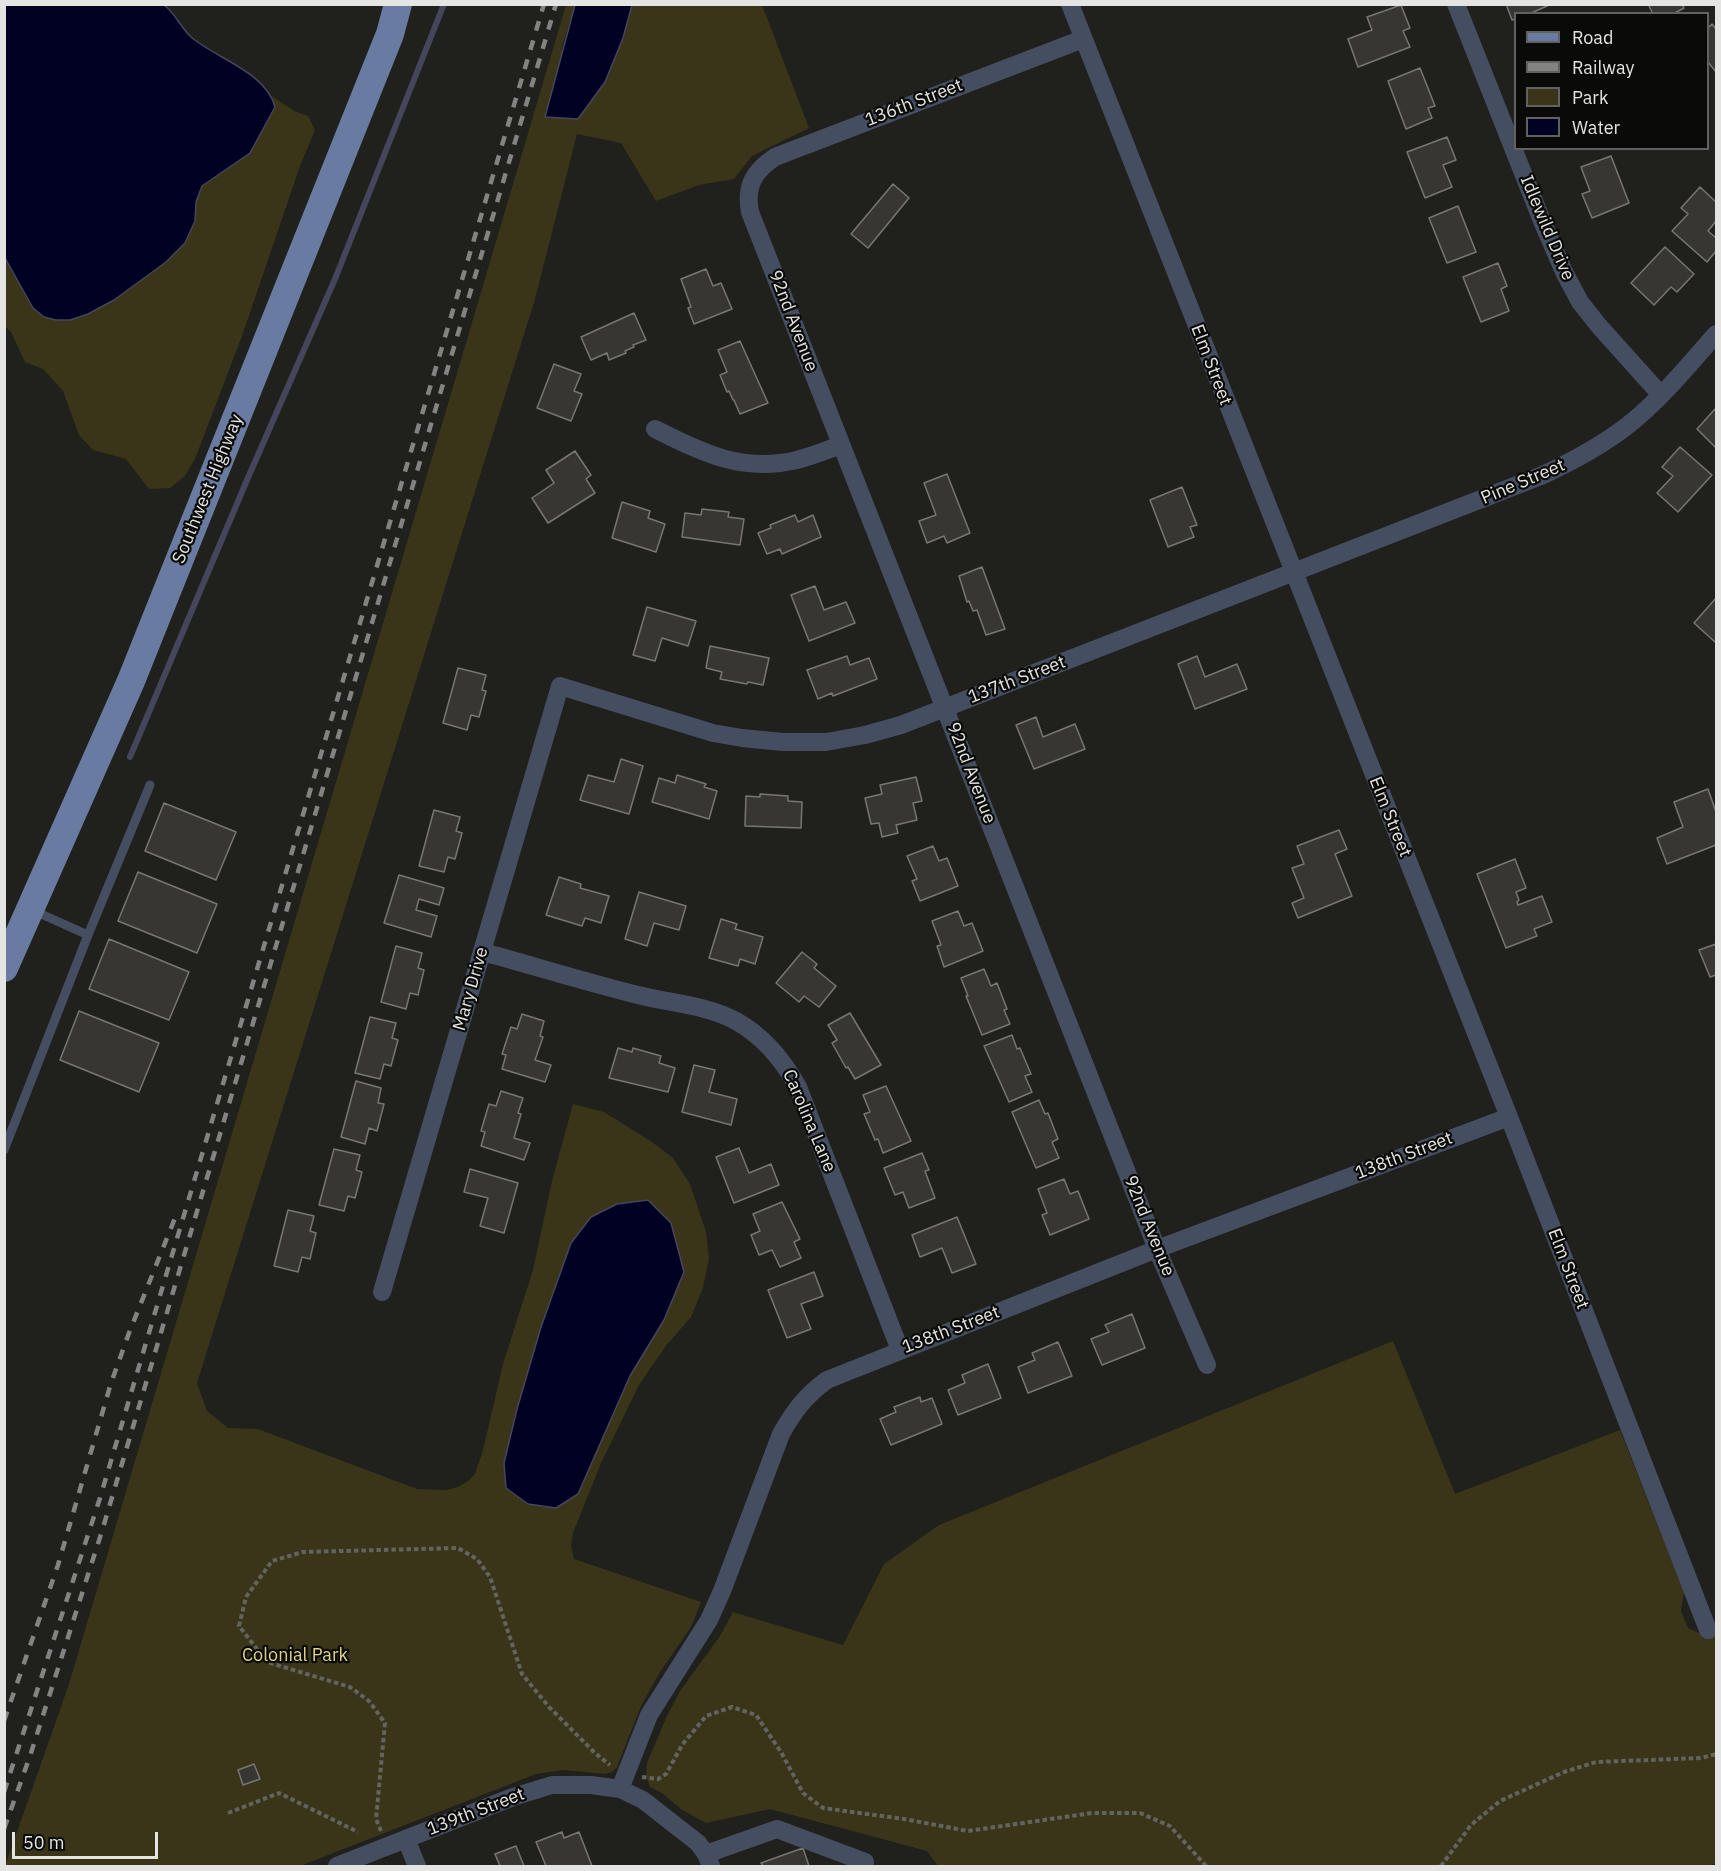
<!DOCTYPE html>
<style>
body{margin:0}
#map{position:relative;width:1721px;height:1871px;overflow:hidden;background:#20201d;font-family:"IBM Plex Sans",sans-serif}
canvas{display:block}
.frame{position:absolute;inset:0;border:6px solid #e4e4e2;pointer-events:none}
.legend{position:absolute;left:1514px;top:12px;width:195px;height:138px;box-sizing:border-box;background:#0a0a08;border:2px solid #61615f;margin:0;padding:8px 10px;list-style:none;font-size:18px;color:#e4e4e2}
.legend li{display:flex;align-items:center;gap:12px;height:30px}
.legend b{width:30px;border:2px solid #61615f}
.scale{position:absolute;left:12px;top:1832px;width:146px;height:27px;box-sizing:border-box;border:3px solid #e4e4e2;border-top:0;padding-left:8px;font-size:18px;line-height:21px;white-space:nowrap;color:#e4e4e2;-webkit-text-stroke:4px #0a0a08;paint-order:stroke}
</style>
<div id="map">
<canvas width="1721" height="1871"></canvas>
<div class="frame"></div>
<ul class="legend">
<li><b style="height:8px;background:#6a7ba1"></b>Road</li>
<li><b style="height:8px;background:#838381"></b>Railway</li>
<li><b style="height:16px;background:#3a3519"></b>Park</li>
<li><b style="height:16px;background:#010223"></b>Water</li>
</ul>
<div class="scale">50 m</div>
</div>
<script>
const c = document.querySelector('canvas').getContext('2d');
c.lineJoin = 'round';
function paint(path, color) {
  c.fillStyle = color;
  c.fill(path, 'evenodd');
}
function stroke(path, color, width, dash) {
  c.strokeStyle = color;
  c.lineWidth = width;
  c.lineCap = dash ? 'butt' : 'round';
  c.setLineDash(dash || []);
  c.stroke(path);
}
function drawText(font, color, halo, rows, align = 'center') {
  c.font = font + ' "IBM Plex Sans",sans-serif';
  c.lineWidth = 4.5;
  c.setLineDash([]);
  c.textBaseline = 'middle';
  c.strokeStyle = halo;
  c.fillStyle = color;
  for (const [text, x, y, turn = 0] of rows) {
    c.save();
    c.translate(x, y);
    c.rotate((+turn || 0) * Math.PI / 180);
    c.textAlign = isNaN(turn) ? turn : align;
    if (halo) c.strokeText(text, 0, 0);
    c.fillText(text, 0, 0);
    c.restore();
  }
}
paint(new Path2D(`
 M566,5H575L561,50L623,38L632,5H762L809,128L752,156L734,179L699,185L656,201L621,143L577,134L535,299L197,1383L207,1411L228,1428L258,1429L417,1489L446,1490L458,1487L468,1481L475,1474L483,1450L503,1364L533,1270L552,1181L573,1104L604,1112L652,1142L673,1158L690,1184L706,1232L709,1258L703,1288L691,1317L665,1347L639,1385L601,1463L573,1533L571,1546L574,1559L701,1602L691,1627L660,1672L641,1706L617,1767L612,1772L605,1774L563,1770L536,1774L300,1866H5L69,1684Z
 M272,96L294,111L308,116L315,130L300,166L242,336L195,459L185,476L170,488L149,489L126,459L93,450L79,435L63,391L43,369L25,362L11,332L5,326L4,258L33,308L44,317L114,300L166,262L185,243L195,221L196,202L202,186L250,153L275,108Z
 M1393,1341L1455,1494L1620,1430L1684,1592L1681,1611L1688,1628L1701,1634L1716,1625V1863L1708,1866H938L927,1851L770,1809L706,1823L682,1810L662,1793L650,1787L646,1776L647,1763L666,1718L680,1691L720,1636L733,1612L843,1645L884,1564L939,1525Z`), '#3a3519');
const water = new Path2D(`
 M4,5H164C175,13 181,28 191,37C217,59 266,72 275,107L250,153L202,186L196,202L195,221L185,243L166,262L114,300L88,314L70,320H56L44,317L33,308L5,258Z
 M575,5H632L623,38L605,82L578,119L545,117Z
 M648,1200L671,1223L684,1272L664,1320L630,1376L578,1494L556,1508L528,1504L506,1488L504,1463L517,1409L541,1327L571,1243L591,1217L617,1204Z`);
paint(water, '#010223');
stroke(water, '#45465c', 1.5);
stroke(new Path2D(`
 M130,757L247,480L335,279L444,4`), '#45465c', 6);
const building = new Path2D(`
 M1506,4H1546L1547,6L1529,14H1516V19L1512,20Z
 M1648,4H1686L1683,6L1684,8L1673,14H1653Z
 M1401,5L1410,28L1403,31L1410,47L1358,67L1348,39L1372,30L1367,17Z
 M1712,24L1716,29V72L1708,62V28Z
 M1420,68L1435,106L1428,108L1432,118L1406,129L1388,81Z
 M1447,137L1456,160L1443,165L1452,187L1425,198L1407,152Z
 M1611,156L1629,203L1592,218L1582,194L1590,191L1581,167Z
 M893,184L909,198L868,248L851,234Z
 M1700,187L1716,202V221L1708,231L1716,238V251L1707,262L1672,231L1688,214L1681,208Z
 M1458,206L1476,252L1447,263L1429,218Z
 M1665,247L1694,274L1677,292L1671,287L1654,305L1631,283Z
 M1498,263L1507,286L1501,289L1509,311L1481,322L1463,277Z
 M706,269L713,286L721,283L732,309L694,324L688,308L691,307L681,279Z
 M634,313L646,340L633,345L634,347L625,351L626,353L609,360L607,353L591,360L581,337Z
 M740,341L768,403L740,414L734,400H733L729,391L727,392L720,375L727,372L718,350Z
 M554,364L581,374L574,391L582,394L571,421L537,408Z
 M1715,409L1716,411V448L1697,429Z
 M1680,447L1712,475L1678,512L1657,493L1673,476L1662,467Z
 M575,451L591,475L586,479L595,493L548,523L532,498L554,483L546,470Z
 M947,474L970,533L947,543L944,536L927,543L919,521L936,515L924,483Z
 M1182,487L1197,525L1190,527L1194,537L1168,547L1150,500Z
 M622,502L650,511L648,518L665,524L656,552L612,538Z
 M702,509L729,512L728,517L744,519L740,545L682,537L685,513L701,515Z
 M795,515L798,522L813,515L821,537L782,554L780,549L767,554L758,533L771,528L770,525Z
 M982,567L1005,629L986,635L977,610L973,611L969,601L967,602L959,576Z
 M815,586L824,610L846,602L855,623L809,641L791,595Z
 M1716,598V640L1715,642L1694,623Z
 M647,607L696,621L688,646L662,638L655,661L633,655Z
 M710,646L769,658L763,685L748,682L747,684L720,679L722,672L706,668Z
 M847,656L850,665L869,658L877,679L833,696L832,693L818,699L807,670Z
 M1197,656L1205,677L1237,664L1247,689L1195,709L1178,664Z
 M458,668L486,675L482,690L486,691L479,717L471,715L467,730L443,723Z
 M1036,717L1043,737L1075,724L1085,749L1034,769L1016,725Z
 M621,759L643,766L629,814L580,800L588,775L614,782Z
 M677,775L706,784L704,787L717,791L709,819L652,802L659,778L675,783Z
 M916,777L922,801L913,803L917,820L896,825L898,833L882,837L879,823L871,824L865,798L882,794L880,785Z
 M1708,789L1716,812V845L1667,864L1657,838L1683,827L1674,802Z
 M760,794L788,796V801L802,802L801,828L745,826L746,796L760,797Z
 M164,803L236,832L216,880L145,851Z
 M434,810L460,817L456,831L462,833L455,859L448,857L444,872L419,866Z
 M1339,830L1347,849L1335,854L1352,896L1298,918L1292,903L1304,898L1292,868L1304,864L1297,846Z
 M933,846L939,861L947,858L958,886L920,901L912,881L917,879L907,856Z
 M1515,859L1526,888L1516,892L1519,900L1517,902L1518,905L1542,896L1552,922L1534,929L1537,936L1506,948L1477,874Z
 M138,872L217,904L197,953L118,921Z
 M399,875L444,888L439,905L419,899L416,910L437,916L431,937L384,923Z
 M559,877L581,884L580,888L609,896L601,923L585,918L582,926L546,915Z
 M639,892L686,906L679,930L654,923L647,946L625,939Z
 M958,911L964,926L972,923L983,951L944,967L937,946L941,945L932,921Z
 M721,919L737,924L735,929L763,937L755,964L740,959L738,966L709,958Z
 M109,939L189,972L169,1020L89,989Z
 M1716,944V975L1710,977L1699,950Z
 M396,946L422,953L418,968L424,970L418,995L410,993L406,1009L381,1002Z
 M802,952L817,964L814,968L836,986L819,1007L804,996L799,1002L776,983Z
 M984,969L991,986L997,983L1007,1009L1004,1010L1010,1024L982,1035L966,996H968L961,978Z
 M79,1011L159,1043L139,1092L60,1060Z
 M850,1013L881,1065L855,1079L848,1067L846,1068L832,1043L837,1040L828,1025Z
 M522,1014L544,1021L540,1036L543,1037L535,1060L551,1065L545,1082L502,1069L506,1055L502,1054L511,1027L517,1029Z
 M370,1017L396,1023L392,1038L398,1040L391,1066L384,1064L380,1079L355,1073Z
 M1012,1035L1017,1049L1020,1048L1031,1074L1025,1076L1032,1092L1009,1102L984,1046Z
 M618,1048L632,1052L633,1048L661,1056L659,1063L675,1068L668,1092L609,1078Z
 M694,1065L715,1070L709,1092L737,1099L731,1125L682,1112Z
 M356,1081L381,1088L378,1103L384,1104L377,1131L369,1128L365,1144L341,1137Z
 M886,1086L911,1141L883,1153L878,1139L875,1140L864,1114L870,1112L863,1095Z
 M501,1091L523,1098L518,1113L521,1114L514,1138L530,1143L524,1160L481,1146L485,1132L481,1131L489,1104L496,1106Z
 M1039,1100L1045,1114L1048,1113L1058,1139L1052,1142L1059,1158L1036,1168L1012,1112Z
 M739,1148L749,1173L771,1164L779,1185L734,1203L716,1157Z
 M334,1149L360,1155L356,1170L362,1172L355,1198L348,1196L344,1211L319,1205Z
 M922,1153L929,1170L925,1171L935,1198L909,1208L903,1192L895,1195L884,1168Z
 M470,1169L518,1183L504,1233L480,1226L488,1198L464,1192Z
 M1064,1179L1070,1194L1078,1191L1089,1219L1050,1235L1042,1215L1047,1213L1038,1189Z
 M782,1202L800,1239L794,1242L801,1258L780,1267L772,1250L759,1255L751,1235L760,1231L753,1214Z
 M288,1210L314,1216L310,1231L316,1233L310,1259L302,1257L298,1272L274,1266Z
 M957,1217L976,1264L952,1273L942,1248L920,1257L912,1235Z
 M814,1272L823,1296L801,1304L811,1329L787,1338L768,1290Z
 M1132,1314L1145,1348L1102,1365L1091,1339L1109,1332L1105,1325Z
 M1058,1342L1072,1376L1028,1393L1018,1367L1035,1360L1032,1353Z
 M988,1364L1001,1398L958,1415L948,1390L965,1383L962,1375Z
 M920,1397L921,1402L932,1398L942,1424L891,1445L880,1419L896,1412L894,1407Z
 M254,1764L260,1779L243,1785L238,1770Z
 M562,1832L564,1838L579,1832L592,1866H546L536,1842Z
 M516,1846L524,1866H500L495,1854Z
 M803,1848L809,1866H763L761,1863Z`);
paint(building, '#373633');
stroke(building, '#777673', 1.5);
stroke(new Path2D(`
 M642,1777L658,1779L666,1774L682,1745L706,1716L732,1707L756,1715L781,1752L803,1793L823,1808L904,1819L968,1831L1092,1813H1140L1170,1826L1206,1866
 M228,1813L279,1793L358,1832
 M381,1831L376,1819L385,1723L369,1701L350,1687L267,1662L239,1626L246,1597L272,1561L303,1552L458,1548L477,1559L490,1577L522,1674L549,1707L595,1753L610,1765
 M1441,1866L1471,1825L1500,1801L1564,1772L1596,1762L1701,1758L1716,1754`), '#636360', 4, [4.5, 3]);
stroke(new Path2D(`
 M32,910L88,935L150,785
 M4,1150L88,935`), '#454e60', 9);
stroke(new Path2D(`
 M1070,4L1509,1117L1708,1630
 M1456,4L1542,221L1564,272L1580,302L1599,326L1661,395
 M1083,39L775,157C754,171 745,186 750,212L1157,1249L1207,1365
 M655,429C703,453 742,473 797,460C812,456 827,450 841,445
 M483,952C534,966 586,982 638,995C669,1003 707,1005 736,1021C763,1036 783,1060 798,1087L900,1350
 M382,1292L560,686L713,733L742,738L783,742H826L865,735L901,725L1543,475C1573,461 1601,446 1627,426C1660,400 1688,366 1716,334
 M620,1789L649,1715L709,1620L722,1591L781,1434C794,1411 805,1396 827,1380L1157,1249L1509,1117
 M406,1839L417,1866
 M706,1854L777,1829L865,1862
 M337,1866L513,1797L552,1785H591L620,1789L643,1800L698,1843L706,1854L711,1866`), '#454e60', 18);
stroke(new Path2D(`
 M4,968L131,681L390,34L398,4`), '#6a7ba1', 28);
stroke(new Path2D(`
 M4,1721L58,1565L111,1383L129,1333L175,1218
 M4,1792L100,1498L140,1363L544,4
 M4,1829L30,1756L102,1531L556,4`), '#838381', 4.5, [10, 10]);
drawText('18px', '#e4e4e2', '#0a0a08', [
 ["136th Street",914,103,-21],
 ["Idlewild Drive",1547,228,67],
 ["92nd Avenue",793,321,69],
 ["Elm Street",1211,365,69],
 ["Pine Street",1523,482,-23],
 ["Southwest Highway",208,489,-68],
 ["137th Street",1017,680,-21],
 ["92nd Avenue",971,773,69],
 ["Elm Street",1390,817,68],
 ["Mary Drive",471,989,-74],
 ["Carolina Lane",809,1121,67],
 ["138th Street",1404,1156,-21],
 ["92nd Avenue",1149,1226,68],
 ["Elm Street",1568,1269,69],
 ["138th Street",951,1330,-21],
 ["139th Street",476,1812,-21]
]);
drawText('18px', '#e0d483', '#0a0a08', [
 ["Colonial Park",295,1656]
]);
</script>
